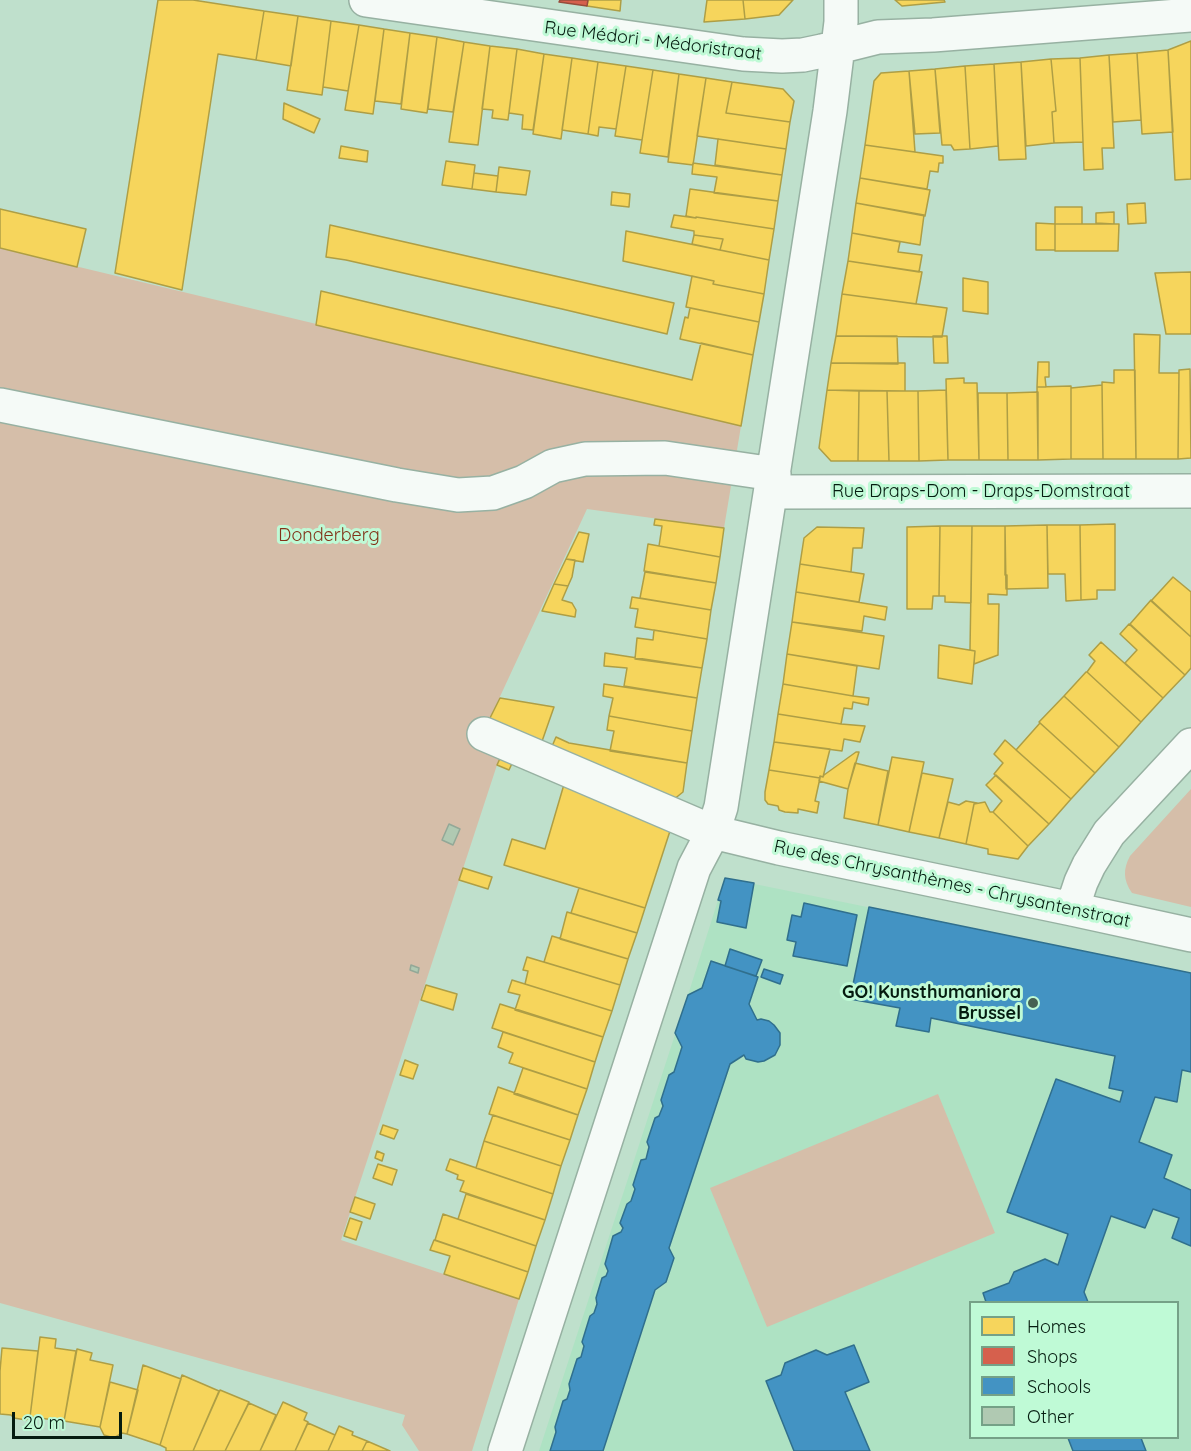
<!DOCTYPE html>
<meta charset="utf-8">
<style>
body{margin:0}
#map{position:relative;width:1191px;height:1451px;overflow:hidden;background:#bfe0cc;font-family:Quicksand,sans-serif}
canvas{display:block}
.legend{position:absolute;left:969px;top:1301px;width:210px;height:138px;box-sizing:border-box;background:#bffad6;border:2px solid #75a187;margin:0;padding:8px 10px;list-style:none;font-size:18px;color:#051c10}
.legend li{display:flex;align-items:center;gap:12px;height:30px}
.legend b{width:30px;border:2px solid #75a187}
.scale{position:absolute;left:12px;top:1412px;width:110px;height:27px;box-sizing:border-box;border:3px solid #051c10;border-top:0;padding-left:8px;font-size:18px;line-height:21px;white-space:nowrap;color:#051c10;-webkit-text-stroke:4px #bffad6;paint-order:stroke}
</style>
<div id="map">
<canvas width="1191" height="1451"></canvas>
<ul class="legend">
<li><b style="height:16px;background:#f6d55c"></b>Homes</li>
<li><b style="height:16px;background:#d6604d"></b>Shops</li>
<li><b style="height:16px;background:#4393c3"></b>Schools</li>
<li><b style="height:16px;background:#b0c9b2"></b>Other</li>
</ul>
<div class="scale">20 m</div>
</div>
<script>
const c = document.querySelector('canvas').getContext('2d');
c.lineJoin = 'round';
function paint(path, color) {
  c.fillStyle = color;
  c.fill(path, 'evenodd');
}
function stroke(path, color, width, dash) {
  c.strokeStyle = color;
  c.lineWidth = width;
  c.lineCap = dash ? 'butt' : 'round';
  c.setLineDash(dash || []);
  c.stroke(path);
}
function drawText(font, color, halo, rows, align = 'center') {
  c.font = font + ' Quicksand,sans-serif';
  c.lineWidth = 6;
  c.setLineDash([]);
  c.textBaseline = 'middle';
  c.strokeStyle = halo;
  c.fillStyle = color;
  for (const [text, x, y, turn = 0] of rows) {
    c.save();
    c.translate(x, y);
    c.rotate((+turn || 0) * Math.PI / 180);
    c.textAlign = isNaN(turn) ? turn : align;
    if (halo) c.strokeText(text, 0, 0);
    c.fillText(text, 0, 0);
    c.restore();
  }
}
paint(new Path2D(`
 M725,878L1191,973V1451H539L688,995ZM970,1302H1178V1438H970Z`), '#aee2c3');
paint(new Path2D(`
 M0,248L741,426L724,528L587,509L478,744L502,755L497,765L341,1240L519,1299L472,1451H419L402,1425L405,1415L0,1303Z
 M1191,789V907L1132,893C1123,880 1123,869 1130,856Z
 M938,1094L995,1233L767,1327L710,1188Z`), '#d5bea9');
const homes = new Path2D(`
 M158,0H193L264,11L256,60L218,54L182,290L115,273Z
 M588,0H621L620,11L587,6Z
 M707,0H743L745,19L704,22Z
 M743,0H793L779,15L745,19Z
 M895,0H944L945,2L902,6Z
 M264,11L298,16L291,66L256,60Z
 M298,16L331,21L322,95L287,90Z
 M331,21L359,25L348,91L323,87Z
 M359,25L384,29L373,114L345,110Z
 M384,29L410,33L401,104L375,101Z
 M410,33L437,37L427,113L401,109Z
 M437,37L464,42L453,112L428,109Z
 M1191,41V179L1175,180L1168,50Z
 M464,42L490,46L478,145L449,142Z
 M490,46L517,49L508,120L492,118L493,110L482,109Z
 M517,49L544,54L533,130L522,129L523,115L509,113Z
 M1168,50L1173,132L1142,134L1137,53Z
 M1137,53L1141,120L1113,122L1109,55Z
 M544,54L572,58L561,139L533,134Z
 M1109,55L1114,148H1102L1103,169L1084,170L1080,58Z
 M572,58L598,62L588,134L562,130Z
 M1080,58L1083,142L1054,143L1052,112L1056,111L1051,59Z
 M1051,59L1056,111L1052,112L1054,143L1026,146L1021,62Z
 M598,62L626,66L616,129L599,127L598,136L588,134Z
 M1021,62L1026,159L999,160L994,64Z
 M994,64L998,146L970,149L965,66Z
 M626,66L653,70L642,140L615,136Z
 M965,66L970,149L954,150L951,145H942L935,69Z
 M935,69L940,133L915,134L909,71Z
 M653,70L679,74L668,157L640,153Z
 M909,71L915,152L865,145L874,81L881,73Z
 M679,74L706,78L693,165L668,162Z
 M706,78L732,82L726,113L790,122L786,149L697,136Z
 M732,82L783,89L794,101L790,122L726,113Z
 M284,103L320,119L314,133L283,119Z
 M718,139L786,149L782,175L715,165Z
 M865,145L943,156V163H939L938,172L930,171L927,189L860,178Z
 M341,146L368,151L367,162L339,158Z
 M446,161L475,165L472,189L442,185Z
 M693,163L782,175L778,201L714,193L717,177L692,174Z
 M499,167L530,171L526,195L496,192Z
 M474,173L498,176L496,192L472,189Z
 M860,178L930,190L925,216L856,203Z
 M690,189L778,201L774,229L696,217V218L686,216Z
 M612,192L630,194L629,207L611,205Z
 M856,203L924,215L920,245L852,233Z
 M1145,203L1146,223L1128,224L1127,204Z
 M1055,207H1082V224H1055Z
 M0,209L86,229L77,267L0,248Z
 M1114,212V224L1096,223V213Z
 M674,215L696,218V217L774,229L769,260L720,250L723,239L694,235V231L671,227Z
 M1036,223L1055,224V250H1036Z
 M1055,224H1119L1118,251H1055Z
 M330,225L674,303L667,334L562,309L346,260L326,257Z
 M626,231L769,260L764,294L713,284L714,281L623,261Z
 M852,233L900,242L898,252L922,255L919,272L848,261Z
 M694,235L723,239L720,250L692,244Z
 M848,261L922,272L916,304L842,294Z
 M1191,272V334H1166L1155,273Z
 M692,276L714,281L713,284L764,294L759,322L686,307Z
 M963,278L988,282V314L963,311Z
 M321,291L692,380L701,343L753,355L741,426L316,325Z
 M842,294L947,308L942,337L836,336Z
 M690,308L759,322L753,355L680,339L685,317L688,318Z
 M1134,334L1160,335L1159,373H1179L1178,459H1136Z
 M836,336H897L898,364L831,363Z
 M933,336H947L948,363H934Z
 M1038,362H1049V377H1045L1046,387H1037Z
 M831,363H905V391L827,390Z
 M1190,369L1191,458L1178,459L1179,370Z
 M1114,370H1135L1136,459H1103L1102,382L1114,383Z
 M964,378V383H977L979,460H948L946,379Z
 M1102,385L1103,459H1071V388Z
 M1071,386V459L1038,460L1037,387Z
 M827,390L859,391L858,461H831L819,448Z
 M946,390L948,460L919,461L918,391Z
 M859,391H887L889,461H858Z
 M887,391H918L919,461H889Z
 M1038,392V460H1008L1007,393Z
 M978,393H1007L1008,460H979Z
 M655,519L724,528L720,557L659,546L662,526L654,525Z
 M1115,524V590H1097V599L1081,600L1080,525Z
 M1047,525H1080L1081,600L1066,601L1065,574H1048Z
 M1047,525L1048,588L1006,589L1005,526Z
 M940,526H972L971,603L945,602V596H939Z
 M940,526L939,596H933L932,609H907V527Z
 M972,526H1005V575H1007V595L988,594V604H999L998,655L974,664L975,651L970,650Z
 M817,527L864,528L862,548H853L851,572L800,564L804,538Z
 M579,532L589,534L583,562L566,559Z
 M648,544L720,557L716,583L644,571Z
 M566,559L575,560L572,577L568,586L554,584Z
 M800,564L864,574L859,602L796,592Z
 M645,572L716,583L711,610L640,598Z
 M1173,577L1191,592V637L1151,601Z
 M554,584L568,586L562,600L572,603L576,610L575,617L542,611Z
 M796,592L887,607L885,620L864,616L862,631L792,622Z
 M632,597L711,610L707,639L635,627L638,609L630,608Z
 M1151,600L1191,637V668L1185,675L1130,624Z
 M792,622L884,636L879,669L787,654Z
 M1129,624L1185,675L1163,698L1125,663L1137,650L1120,634Z
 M654,630L707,639L702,668L635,659L637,638L653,640Z
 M1101,642L1163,698L1141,722L1087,672L1095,661L1089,655Z
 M939,645L975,651L972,684L938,678Z
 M605,653L702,668L697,698L624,686L627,668L604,666Z
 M787,654L857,666L853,696L783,684Z
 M1087,672L1141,722L1119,747L1064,696L1086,672Z
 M604,684L697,698L692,731L609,716L613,698L603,696Z
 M783,684L853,696L869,698L868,705L853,702L852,709L844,708L841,724L778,714Z
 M1064,696L1119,747L1095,773L1039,722Z
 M500,698L554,707L540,747L486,726Z
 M778,714L841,724L865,726L860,742L844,739L842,751L774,742Z
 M609,716L692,731L687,763L610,751L614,731L607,730Z
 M1040,723L1095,773L1071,799L1016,750Z
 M556,737L569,743L687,763L683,792L673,800L550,751Z
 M1005,740L1071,799L1049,824L994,774L1003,763L994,754Z
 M774,742L830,749L823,777L820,776V778L769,770Z
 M856,752H859L848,789L819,781L820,776L823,777L824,775Z
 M502,754L514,759L509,770L497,765Z
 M892,757L924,762L909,832L878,825Z
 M855,763L888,771L878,825L844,818L848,789Z
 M769,770L820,778L815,801L819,802L817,813L798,809V813L785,812L779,810L778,806L768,804L765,800V792Z
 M922,773L953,779L939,838L909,832Z
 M996,775L1049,824L1028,846L993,812L1002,801L986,785Z
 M565,781L670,831L645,908L504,865L512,839L545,849Z
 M966,801L977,803L974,804L966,844L939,838L948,802L959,805Z
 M985,802L990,812H993L1028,846L1018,859L988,854V849L966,844L974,804Z
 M463,868L492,877L488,889L459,880Z
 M579,888L645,908L637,933L571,913Z
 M567,912L637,933L628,959L560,939Z
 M552,936L628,959L620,985L544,962Z
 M527,957L620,985L612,1011L525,984L528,971L523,970Z
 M512,980L612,1011L603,1037L515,1010L520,995L508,992Z
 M426,985L457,994L453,1010L421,1000Z
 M500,1004L603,1037L595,1062L492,1028Z
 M503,1032L595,1062L587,1089L509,1063L513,1053L498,1047Z
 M405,1060L418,1065L413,1079L400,1075Z
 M523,1068L587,1089L578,1115L514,1094Z
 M498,1087L578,1115L570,1140L489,1114Z
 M493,1115L570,1140L561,1166L484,1141Z
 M383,1125L398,1130L394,1139L380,1134Z
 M484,1141L561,1166L553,1194L476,1168Z
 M377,1151L384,1154L382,1161L375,1158Z
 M450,1159L553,1194L545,1220L460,1191L464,1181L457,1179L458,1175L446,1170Z
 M378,1164L397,1170L392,1185L373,1178Z
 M466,1194L545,1220L536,1246L458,1219Z
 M355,1197L375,1204L370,1219L350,1212Z
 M443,1214L536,1246L528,1272L435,1240Z
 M350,1218L362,1222L356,1240L344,1236Z
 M434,1240L528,1272L519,1299L444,1274L450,1256L430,1250Z
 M40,1337L56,1339L55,1348L76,1351L64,1421L30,1417Z
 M2,1348L38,1351L30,1417L26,1420L14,1418L11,1415L0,1414V1371Z
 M77,1349L92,1353L90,1360L113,1365L100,1427L64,1421Z
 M143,1365L181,1379L160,1445L127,1434Z
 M182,1375L219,1391L193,1451H166V1448L160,1445Z
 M110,1382L138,1390L127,1434L122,1433L114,1438L104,1435L100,1427Z
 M220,1390L249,1402L225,1451H193Z
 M283,1402L307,1413L304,1420L308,1422L295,1451H260Z
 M249,1403L276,1415L260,1451H225Z
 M308,1423L335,1435L328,1451H295Z
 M339,1426L353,1432L352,1435L367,1441L362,1451H328Z
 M367,1441L390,1451H362Z`);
paint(homes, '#f6d55c');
stroke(homes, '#ae9e45', 1.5);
const shops = new Path2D(`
 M560,0H588L587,6L559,2Z`);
paint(shops, '#d6604d');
stroke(shops, '#974c3b', 1.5);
const schools = new Path2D(`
 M725,878L754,883L746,928L717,922L721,901L718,900Z
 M804,903L857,915L847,966L793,956L796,942L787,940L792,915L801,917Z
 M869,907L1191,973V1072L1182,1070L1177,1102L1155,1097L1139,1142L1172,1155L1164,1178L1191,1190V1246L1172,1238L1179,1218L1153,1209L1145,1228L1111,1216L1084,1292L1088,1302H986L983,1293L1009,1283L1014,1272L1045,1259L1058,1265L1068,1234L1007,1212L1056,1079L1120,1102L1123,1091L1109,1088L1115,1056L931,1018L929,1032L896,1026L900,1008L850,999Z
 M730,949L762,960L756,976L725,966Z
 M711,961L758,977L749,1004L757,1020L761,1019L769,1021L774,1025L780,1033V1045L775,1055L764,1061L758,1062L746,1059L744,1055L730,1064L669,1248L674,1258L666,1282L655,1290L603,1451H550L556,1432L555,1427L563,1401L567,1399L570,1390L569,1384L577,1359L581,1357L584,1346L582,1342L590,1316L594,1313L597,1304L596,1298L602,1278L606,1276L608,1271L605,1264L613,1236L621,1232L623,1228L620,1223L627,1204L631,1201L635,1189L633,1185L641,1160L646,1159L649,1147L647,1142L655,1118L659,1116L663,1106L661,1100L669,1075L674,1072L682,1047L675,1033L688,995L702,988Z
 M764,969L783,975L780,984L761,977Z
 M854,1345L869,1382L845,1392L870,1451H794L766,1381L781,1375L785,1363L816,1350L827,1355Z
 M1068,1438H1141L1146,1451H1073Z`);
paint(schools, '#4393c3');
stroke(schools, '#306f8d', 1.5);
const building = new Path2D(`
 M449,824L460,829L453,845L442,840Z
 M411,965L419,968L418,973L410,970Z`);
paint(building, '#b0c9b2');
stroke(building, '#93a897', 1.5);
const minor = new Path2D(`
 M366,0L743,54L782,56L803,55L822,51L878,37L933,35L1191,15
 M0,405L397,485L458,495L493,493L524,482L553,466L585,459L665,458L774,474
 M771,492L1191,491
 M484,734L713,832L779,848L1072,909L1191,935
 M1072,909L1081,882L1089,865L1109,833L1191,745
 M505,1451L694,868L713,832L721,807L830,111L841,22V0`);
stroke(minor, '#97b1a2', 36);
stroke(minor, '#f5faf7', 33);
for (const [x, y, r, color] of [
 [1033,1003,6,"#466152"]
]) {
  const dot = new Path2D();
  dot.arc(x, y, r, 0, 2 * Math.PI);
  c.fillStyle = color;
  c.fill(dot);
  stroke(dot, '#bffad6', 2);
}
drawText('18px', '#051c10', '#bffad6', [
 ["Rue Médori - Médoristraat",653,41,7],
 ["Rue Draps-Dom - Draps-Domstraat",981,492],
 ["Rue des Chrysanthèmes - Chrysantenstraat",952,884,12]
]);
drawText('18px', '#823218', '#bffad6', [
 ["Donderberg",329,536]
]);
drawText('bold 18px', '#051c10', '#bffad6', [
 ["GO! Kunsthumaniora",1021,993],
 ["Brussel",1021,1014]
], 'right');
</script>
